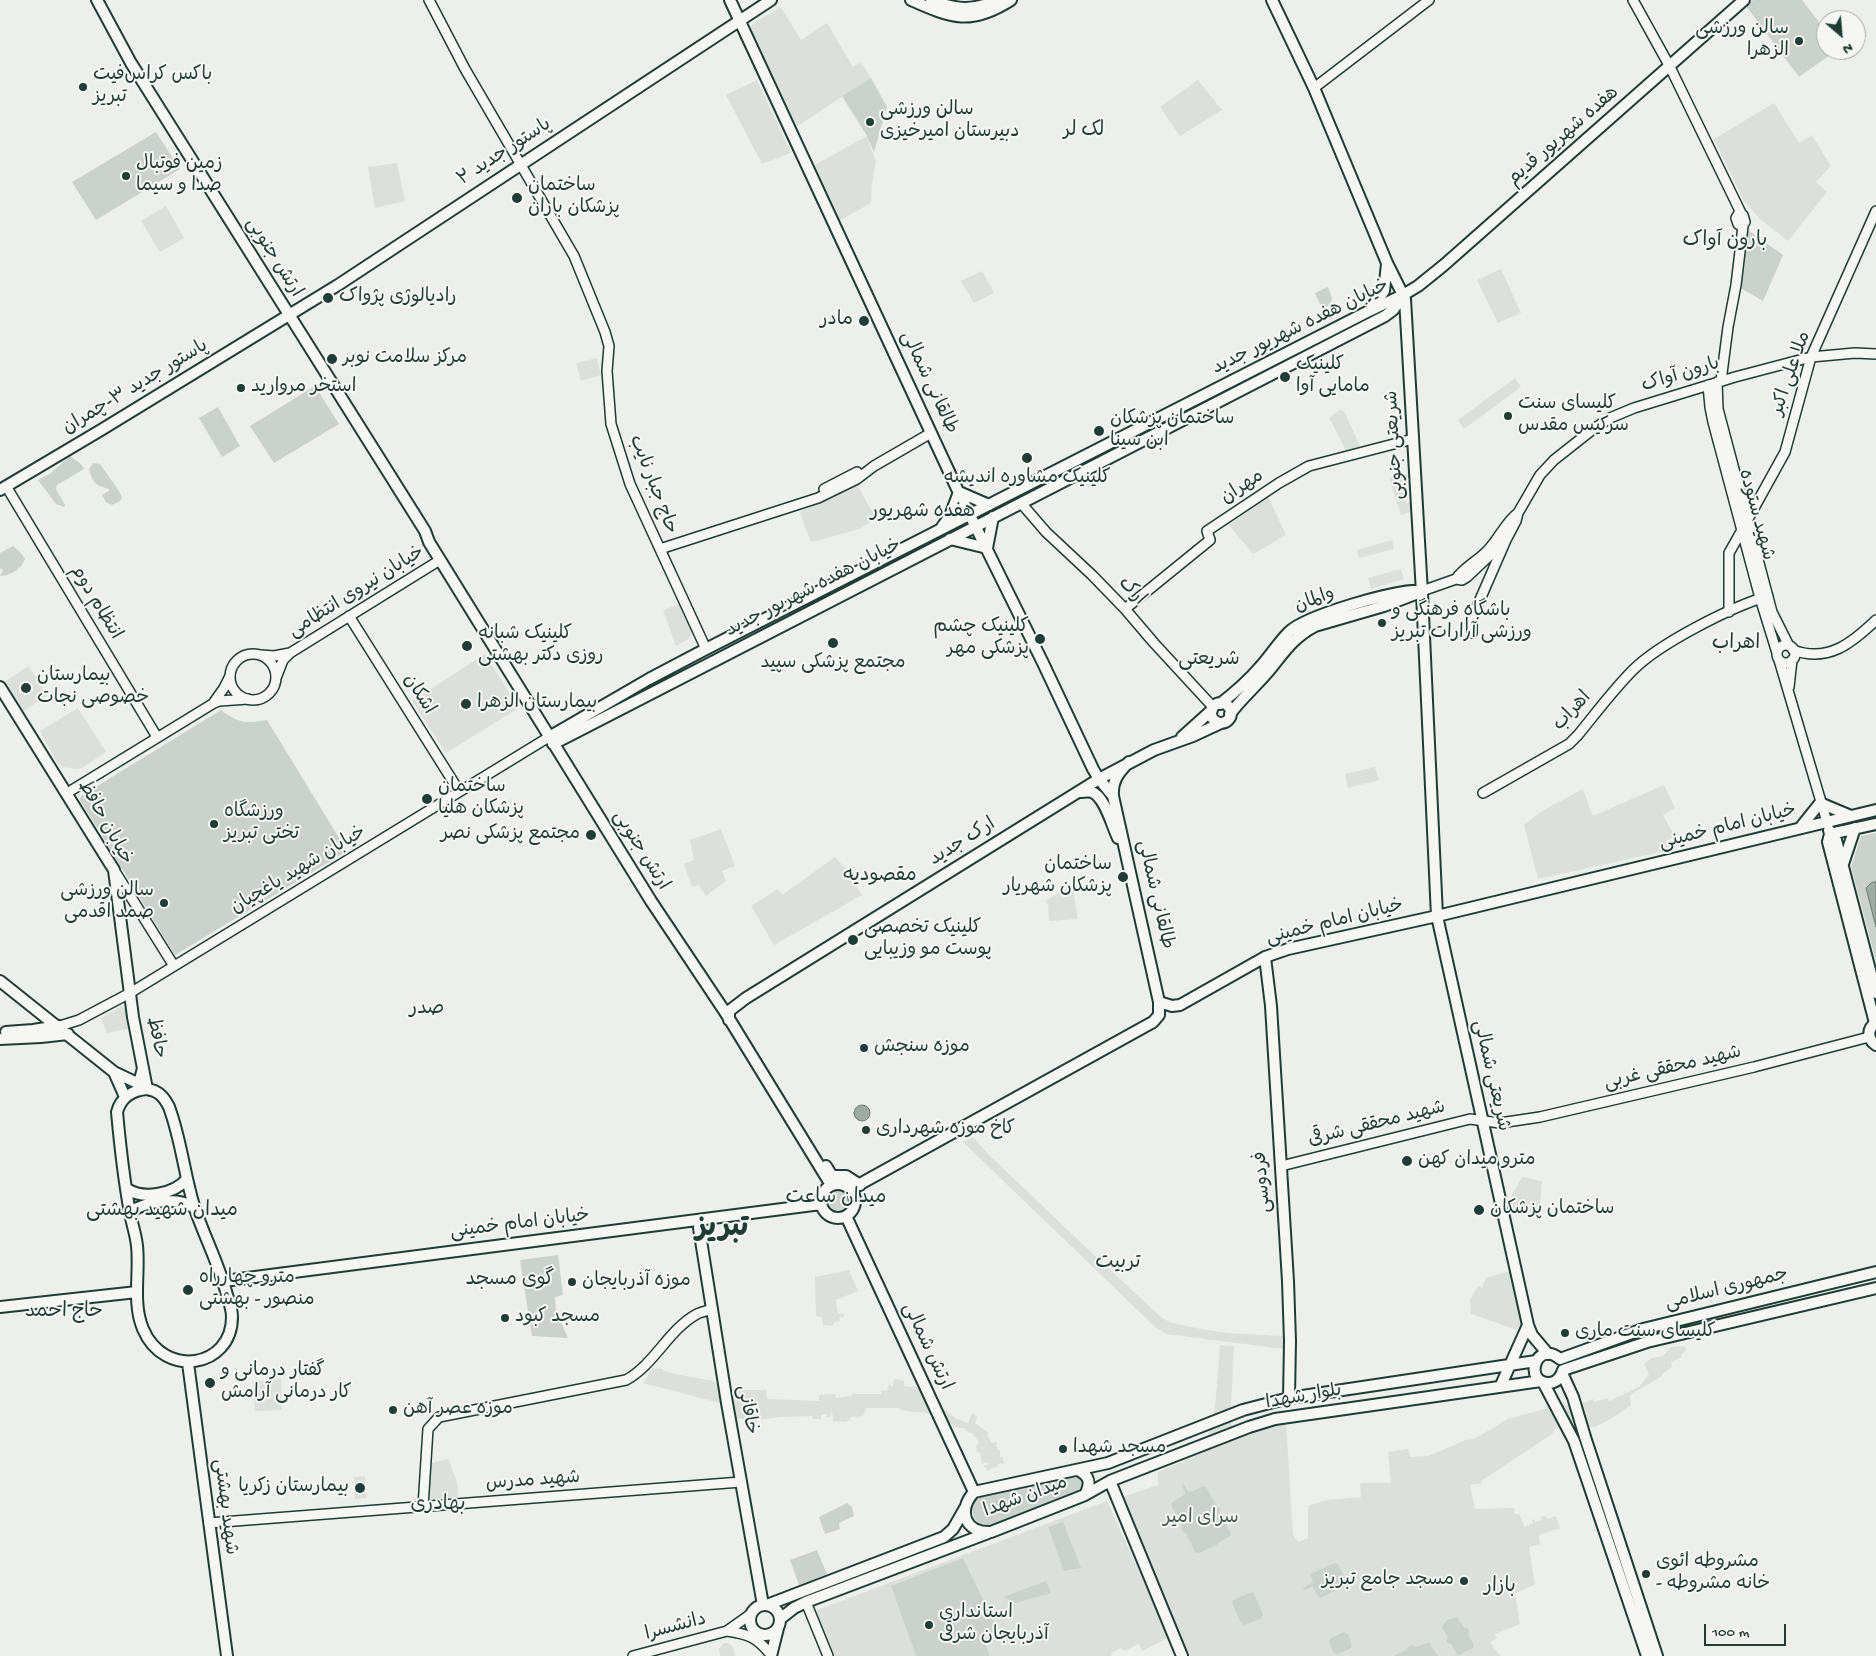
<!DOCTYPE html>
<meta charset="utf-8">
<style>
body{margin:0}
#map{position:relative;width:1876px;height:1656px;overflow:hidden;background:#edefea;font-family:"Gochi Hand",sans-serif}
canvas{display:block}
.north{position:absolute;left:1816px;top:10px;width:50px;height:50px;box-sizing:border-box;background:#f6f6f2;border:1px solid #a0aca6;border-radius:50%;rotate:153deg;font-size:14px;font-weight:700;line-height:20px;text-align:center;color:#1f3d34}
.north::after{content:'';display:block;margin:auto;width:18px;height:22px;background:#1f3d34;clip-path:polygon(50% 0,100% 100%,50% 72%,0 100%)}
.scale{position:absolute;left:1704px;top:1624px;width:82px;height:22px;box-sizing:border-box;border:2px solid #1f3d34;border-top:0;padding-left:6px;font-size:15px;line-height:18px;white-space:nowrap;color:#1f3d34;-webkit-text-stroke:4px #f6f6f2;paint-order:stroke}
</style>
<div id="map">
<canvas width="1876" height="1656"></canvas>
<div class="north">N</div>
<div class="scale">100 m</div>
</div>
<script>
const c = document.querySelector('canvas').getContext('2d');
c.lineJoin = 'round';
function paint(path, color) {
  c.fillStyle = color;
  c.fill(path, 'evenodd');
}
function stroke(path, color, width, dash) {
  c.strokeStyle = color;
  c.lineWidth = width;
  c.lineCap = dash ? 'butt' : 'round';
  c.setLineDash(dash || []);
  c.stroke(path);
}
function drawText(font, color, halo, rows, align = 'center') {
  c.font = font + ' "Gochi Hand","Playpen Sans Arabic",sans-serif';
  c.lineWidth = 4;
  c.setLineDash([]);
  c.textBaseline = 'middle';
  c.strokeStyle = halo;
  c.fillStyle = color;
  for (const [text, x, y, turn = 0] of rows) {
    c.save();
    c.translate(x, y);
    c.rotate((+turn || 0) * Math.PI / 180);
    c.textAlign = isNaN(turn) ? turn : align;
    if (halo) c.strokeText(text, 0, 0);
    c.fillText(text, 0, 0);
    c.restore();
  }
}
paint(new Path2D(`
 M781,7L801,40L827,23L853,67L861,62L871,78L796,127L750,31L751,26L755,22Z
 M757,80L791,153L762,164L726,95Z
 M1198,80L1222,110L1180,136L1160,107Z
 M1774,103L1799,143L1812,135L1831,166L1816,182L1827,192L1788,241L1760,219L1744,201L1714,139Z
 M867,136L876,162L872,183L871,203L839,221L813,166Z
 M397,163L405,201L375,208L368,167Z
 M166,206L184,238L160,252L141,221Z
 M1501,269L1521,313L1498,323L1477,280Z
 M982,271L994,293L974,303L961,281Z
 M597,358L601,375L581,381L576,363Z
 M1515,378L1521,387L1464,429L1458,420Z
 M1340,410L1344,411L1360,446L1359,449L1347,452L1329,418Z
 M1408,473V482L1401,485L1406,503H1410V512L1401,515L1389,478Z
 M857,484L876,519L859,529L813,542L810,541L800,512Z
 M1268,497L1286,535L1253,554L1229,525Z
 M1392,540L1394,549L1359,558L1357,550Z
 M1401,569L1404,579L1371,589L1368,578Z
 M680,604L682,606L693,632L689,639L676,646L663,610Z
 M485,654L519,708L446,753L412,701Z
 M29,666L47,696L23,711L5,681Z
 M78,708L106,752L82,768L75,769L63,767L57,763L40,731Z
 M1375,767L1379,780L1348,788L1345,774Z
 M1664,785L1675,808L1663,815L1675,837L1666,841L1670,850L1538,879L1524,825L1542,811L1583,789L1593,816Z
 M721,829L735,866L722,871L726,881L706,896L699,885L692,887L684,864L694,860L690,840Z
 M835,857L845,868L862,895L774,945L751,906L778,889L782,895Z
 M1072,885L1078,919L1049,921L1048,904L1045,901Z
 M122,1006L127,1011L131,1028L107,1033L101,1018Z
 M972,1136L990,1156L1094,1255L1162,1318L1172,1323L1196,1328L1226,1333L1283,1336L1284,1349L1166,1334L1155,1327L963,1142Z
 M1522,1177L1542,1181L1539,1218L1507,1209L1505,1202L1511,1197Z
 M849,1270L858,1291L836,1300L838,1314L844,1313V1317H839L840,1321L834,1322L833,1326L823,1325L822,1317L816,1316L815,1277Z
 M1513,1270L1523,1322L1517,1330L1471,1314L1470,1299L1478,1286L1482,1288L1486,1278Z
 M1220,1345L1234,1346L1231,1406L1232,1440L1286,1422L1293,1535L1298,1542L1308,1538V1506L1327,1500L1361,1497L1360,1483H1391L1388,1452L1408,1449L1410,1457L1428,1456L1466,1440L1474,1439L1508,1419L1552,1407L1586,1402L1593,1399L1594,1402L1607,1398L1609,1401L1639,1387L1649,1374L1644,1364L1652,1358L1663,1356L1671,1347L1681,1346L1686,1347L1685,1351L1681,1355L1682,1357L1671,1362L1672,1367L1662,1374V1376L1630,1395L1631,1405L1614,1417L1595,1427L1556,1428L1552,1434L1481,1481L1482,1483L1470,1485L1475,1509L1514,1508L1515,1514H1519L1525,1527L1533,1523L1532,1520L1534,1519L1535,1522L1542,1520L1541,1517L1546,1516L1547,1519L1556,1516L1560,1528L1539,1535L1540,1544L1529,1547L1535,1585L1515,1593L1520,1624L1495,1634L1497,1638L1490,1643L1501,1656H1185L1176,1634L1142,1651L1139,1644L1124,1651L1121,1648L1111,1653L1112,1656H832L812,1612L1107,1501L1147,1589L1157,1586L1122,1497L1158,1485V1472L1203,1453L1215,1408Z
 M653,1368L663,1369V1371L676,1374L713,1381L734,1395H736L739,1390H766L767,1399L819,1401V1395L835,1394L836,1398L852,1396V1394H881V1390L887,1391L889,1385L893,1386L894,1379L904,1381V1386L912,1387L913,1385L955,1418L968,1423L972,1413L977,1416L975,1423L989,1433L987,1434L992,1443L997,1442L996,1445L998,1450H1000V1457H1003L1004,1464L1000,1463L996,1467L987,1471L984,1466L989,1464L986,1462L982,1464L980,1452L977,1453L976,1446L979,1442L972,1433L968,1432L964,1428H959L926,1413L900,1410L899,1408H866L863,1416L851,1417L850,1420L846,1422L833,1421L832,1410L830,1417H827V1414L821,1415V1419H813L812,1416L780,1417L757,1420L754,1427H750V1419H738L720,1403L643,1383Z
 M281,1379L282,1410L255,1411L253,1381Z
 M448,1459L457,1482L458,1497L429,1499L427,1464Z
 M365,1476L367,1498L355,1499L354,1477Z
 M724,1643H729L733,1647L735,1656H720L719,1649Z`), '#dce0db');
paint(new Path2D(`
 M1753,0H1802L1826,31V50H1837L1799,77L1746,6Z
 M871,78L887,107L874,152L867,136L842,96Z
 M156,132L180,169L96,220L72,182Z
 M1744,227L1783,255L1763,301L1739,287Z
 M1328,287L1332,298L1330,304L1324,308L1319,303L1315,293Z
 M315,386L339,424L274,463L250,426Z
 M218,407L240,446L222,457L199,418Z
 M70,456L81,464L84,469L57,485L56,489L65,505L64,507L56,504L38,480L51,473Z
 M93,463L100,464C105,472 121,491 122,498L120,501L112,505L106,502L102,495L109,491V489C96,486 92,482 89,469Z
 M13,546L20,552L25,559C21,570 11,575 0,576L3,570L0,568V553Z
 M221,710C238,723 246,724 267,720L347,851L175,955L80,800L81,796Z
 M1876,833V961L1851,867L1861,836Z
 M828 1200a10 10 0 1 1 20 0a10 10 0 1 1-20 0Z
 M558,1255L563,1295L555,1297L556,1311L568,1338L532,1336L520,1260Z
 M1079,1475L1085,1479L1084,1492L989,1527C975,1524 971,1515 973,1502L979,1497Z
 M1183,1484L1188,1491L1191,1492L1203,1486L1206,1487L1217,1507L1220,1508V1513L1231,1534L1230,1536L1218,1543L1217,1545L1199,1553L1195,1552L1185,1532L1182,1531L1181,1525L1171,1505L1172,1502L1184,1495L1185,1492L1182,1487Z
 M847,1503L852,1507L854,1516L839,1523L840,1529L825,1534L819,1517Z
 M1063,1522L1081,1568L1064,1571L1048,1527Z
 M817,1550L827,1574L799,1585L790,1560Z
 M963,1558L998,1630L983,1638L990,1656H916L891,1586Z
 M1335,1563L1338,1564L1347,1583L1345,1586L1321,1598L1318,1597L1313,1587L1304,1590L1303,1588L1313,1582L1310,1574Z
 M1046,1581L1051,1593L1016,1603L1003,1597Z
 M1252,1592L1254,1593L1263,1615L1262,1618L1244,1625L1241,1623L1232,1603L1233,1600Z
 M1457,1617L1465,1628H1468L1469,1631L1468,1634L1474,1645L1473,1648L1459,1655L1457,1654L1451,1644L1447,1643L1446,1641L1448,1638L1442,1627L1447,1620Z
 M1344,1632L1348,1634L1352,1645L1350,1649L1337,1654L1333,1652L1329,1641L1331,1638Z
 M1429,1642L1438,1656H1393L1407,1650L1408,1647L1412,1645L1416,1647Z`), '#cbd2cc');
const water = new Path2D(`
 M1876,882V927L1866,888L1871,883Z
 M854 1113a8 8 0 1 1 16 0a8 8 0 1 1-16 0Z`);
paint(water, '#9faaa4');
stroke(water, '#6c7e77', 1);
const secondary = new Path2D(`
 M429,0L465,69L574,256L605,332L609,346L607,371L611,424L630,484L706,649
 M1633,0L1670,67L1741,213
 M1314,88L1429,0
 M1739,213L1743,215L1745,222L1741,226L1738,224L1736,218Z
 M1721,381L1728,327L1736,285L1743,226
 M1717,382L1718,409L1772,612L1789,646
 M1708,385L1710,407L1713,422L1760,598L1777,653
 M6,486L157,737
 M824,489L857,472
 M1021,503L1046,532L1092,575L1125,609L1154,643L1213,707
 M1748,519L1785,452L1811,357L1876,211
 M660,549L818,498L857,479L874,466L931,433
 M1456,579C1463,568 1479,560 1488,550C1498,540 1507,520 1518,513
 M1422,591L1456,579L1462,580L1467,577L1501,545
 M1125,609L1210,540L1207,531L1279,483L1309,466L1413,439
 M1729,612V553L1742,530
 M349,616L459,791
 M1472,633V618L1506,540L1516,521L1518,513L1540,475L1554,460L1592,430L1610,418L1634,408L1735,377L1811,357L1855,353L1876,354
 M1777 654a9 9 0 1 1 18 0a9 9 0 1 1-18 0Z
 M1793,650C1828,663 1852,643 1876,620
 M230 677a23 23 0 1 1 46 0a23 23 0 1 1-46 0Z
 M261,655L274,656L290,653
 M1779,660L1827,822
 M276,678L283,660L290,653L440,560
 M1789,687L1792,660
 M214,702L224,688L230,676
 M67,793L214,703L219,701L248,699
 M1483,793L1569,744L1578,735C1596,713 1613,690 1633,670C1660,643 1731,607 1768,596
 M114,870L174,966
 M63,1025L79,1020L130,993L549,737
 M1281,1166L1470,1119L1500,1123L1540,1117L1754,1067L1869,1037
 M423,1507L428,1429L439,1417L626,1380C655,1364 668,1330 697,1314C701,1312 707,1311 712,1309
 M209,1523L741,1482
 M806,1602L828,1656
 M727,1631C748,1634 757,1637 771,1655
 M633,1656L727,1631L751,1614`);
const primary = new Path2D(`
 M97,0L131,63L425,531L429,542L651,901L725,1012L831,1185
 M730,0L958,491L1043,663L1093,769L1099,779L1113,796
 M911,0C952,18 970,26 1011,0
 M931,0C956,10 973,11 998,0
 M1272,0L1314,88L1387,263L1405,299L1422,593L1437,916L1528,1325L1532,1335L1548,1354
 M1372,307L1384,291L1387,264
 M0,490L101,430L338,285L771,0
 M942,527L950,516L959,492L989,505
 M950,539L987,548L993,517
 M0,687L114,870L133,1017L147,1089
 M1211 713a10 10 0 1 1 20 0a10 10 0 1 1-20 0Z
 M1220,704C1234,693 1248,681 1260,667C1270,656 1278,643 1289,632C1305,616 1399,588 1422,591
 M1230,714C1241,699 1255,687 1267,673C1283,654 1292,638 1315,626L1384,606L1418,593
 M549,737L649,679L706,649L1367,312L1403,295L1418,286L1444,265L1744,0
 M1182,737L1212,710
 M553,744L1385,316L1393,310L1403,296
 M1080,792C1084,792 1088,791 1092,792C1105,797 1112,826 1118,838
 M1800,828L1820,803L1851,816
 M1829,830L1830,834L1836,840L1876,993
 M1830,834L1828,842L1875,1023
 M1830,834L1876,824
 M1843,864L1855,828
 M1265,957L1271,1006L1288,1281L1290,1341L1289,1398
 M0,981L114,1072L125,1097
 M1159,1002L1172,1006L1180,1005L1265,957L1288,949L1437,916L1876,810
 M729,1020V1011L746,998L1099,779L1154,750L1193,736L1221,723
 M1876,1023C1867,1028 1867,1039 1876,1045
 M6,1032L33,1030L59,1026
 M0,1039L41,1037L68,1034
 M114,1072L135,1082L140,1080L143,1068
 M147,1089C159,1091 164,1097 169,1107C181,1139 184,1173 194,1206C204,1236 219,1264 227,1295C229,1301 232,1309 232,1317C232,1368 164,1379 143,1329C132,1303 140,1273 137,1246C136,1235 132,1224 130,1213C124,1180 120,1145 117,1112C121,1097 133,1090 147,1089Z
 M826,1166L832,1176H846L860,1185
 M821 1201a17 17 0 1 1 34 0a17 17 0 1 1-34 0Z
 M127,1189C144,1200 174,1194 187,1179
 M851,1189L1153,1022L1159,1015V1002L1113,796C1112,781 1118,773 1129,762
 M130,1212C147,1201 177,1196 195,1208
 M846,1216L974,1492
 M700,1220L699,1228L727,1403L763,1605
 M1876,1272L1643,1329L1560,1359C1535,1338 1523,1385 1550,1383C1557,1382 1561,1377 1563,1370L1647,1342L1876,1288
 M224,1281L821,1204
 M0,1307L137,1292
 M1536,1361L1289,1398L1243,1410L1108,1463L974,1492C957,1511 965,1533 991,1532L1085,1495L1110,1481L1249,1427L1275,1419L1541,1381
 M188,1363L227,1656
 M1562,1373L1573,1397L1585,1437L1657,1656
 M1543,1382L1574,1441L1647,1656
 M1501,1385L1528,1325
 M1078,1470C1090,1476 1091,1483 1085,1495
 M1110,1481L1182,1656
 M750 1620a15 15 0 1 1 30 0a15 15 0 1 1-30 0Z
 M767,1605L944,1537L953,1529L965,1508
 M780,1619L794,1608L806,1602L988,1533
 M771,1656L778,1628`);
stroke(secondary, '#1f3d34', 12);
stroke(primary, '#1f3d34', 14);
stroke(secondary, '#f6f6f2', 9);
stroke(primary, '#f6f6f2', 10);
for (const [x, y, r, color] of [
 [1799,41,5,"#1f3d34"],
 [83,87,5,"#1f3d34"],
 [870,122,5,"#1f3d34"],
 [126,176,5,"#1f3d34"],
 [517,198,6,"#1f3d34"],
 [328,298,6,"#1f3d34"],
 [864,321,6,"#1f3d34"],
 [332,359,6,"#1f3d34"],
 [1285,377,6,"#1f3d34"],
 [241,388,5,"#1f3d34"],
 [1508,416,5,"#1f3d34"],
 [1099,431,6,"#1f3d34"],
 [1027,458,6,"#1f3d34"],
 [1382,623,5,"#1f3d34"],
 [1040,639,6,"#1f3d34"],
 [833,643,6,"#1f3d34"],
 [467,646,6,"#1f3d34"],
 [26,688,6,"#1f3d34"],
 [466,704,6,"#1f3d34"],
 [427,799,6,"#1f3d34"],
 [214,824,5,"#1f3d34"],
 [591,835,6,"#1f3d34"],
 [1123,877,6,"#1f3d34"],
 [164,903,5,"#1f3d34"],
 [853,940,6,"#1f3d34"],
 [864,1048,5,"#1f3d34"],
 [866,1130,5,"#1f3d34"],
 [1407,1161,6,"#1f3d34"],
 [1479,1210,6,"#1f3d34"],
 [572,1282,5,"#1f3d34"],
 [188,1290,6,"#1f3d34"],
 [505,1318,5,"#1f3d34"],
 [1565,1333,5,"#1f3d34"],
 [210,1383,6,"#1f3d34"],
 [393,1410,5,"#1f3d34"],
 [1063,1449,5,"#1f3d34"],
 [360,1488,6,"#1f3d34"],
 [1646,1574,5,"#1f3d34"],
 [1464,1581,5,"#1f3d34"],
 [929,1625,5,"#1f3d34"]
]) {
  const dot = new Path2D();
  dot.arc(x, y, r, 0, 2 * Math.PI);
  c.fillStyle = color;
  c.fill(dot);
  stroke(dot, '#f6f6f2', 2);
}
drawText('19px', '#1f3d34', '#f6f6f2', [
 ["سالن ورزشی",1789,30,"right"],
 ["الزهرا",1789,52,"right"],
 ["باکس کراس‌فیت",93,76],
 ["تبریز",93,98],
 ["سالن ورزشی",880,111],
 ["دبیرستان امیرخیزی",880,133],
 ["زمین فوتبال",136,165],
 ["صدا و سیما",136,187],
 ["ساختمان",528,187],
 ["پزشکان باران",528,209],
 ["رادیالوژی پژواک",339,298],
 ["مادر",853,321,"right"],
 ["مرکز سلامت نوبر",343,359],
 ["کلینیک",1296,366],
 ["مامایی آوا",1296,388],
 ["استخر مروارید",251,388],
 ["کلیسای سنت",1518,405],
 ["سرکیس مقدس",1518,427],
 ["ساختمان پزشکان",1110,420],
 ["ابن سینا",1110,442],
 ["کلینیک مشاوره اندیشه",1027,479,"center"],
 ["باشگاه فرهنگی و",1392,612],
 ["ورزشی آرارات تبریز",1392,634],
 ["کلینیک چشم",1029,628,"right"],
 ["پزشکی مهر",1029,650,"right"],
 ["کلینیک شبانه",478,635],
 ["روزی دکتر بهشتی",478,657],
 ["مجتمع پزشکی سپید",833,664,"center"],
 ["بیمارستان",37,677],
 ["خصوصی نجات",37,699],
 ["بیمارستان الزهرا",477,704],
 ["ساختمان",438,788],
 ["پزشکان هلیا",438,810],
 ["ورزشگاه",224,813],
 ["تختی تبریز",224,835],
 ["مجتمع پزشکی نصر",580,835,"right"],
 ["ساختمان",1112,866,"right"],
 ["پزشکان شهریار",1112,888,"right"],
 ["سالن ورزشی",154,892,"right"],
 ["صمد اقدمی",154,914,"right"],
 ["کلینیک تخصصی",864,929],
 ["پوست مو وزیبایی",864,951],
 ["موزه سنجش",874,1048],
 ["کاخ موزه شهرداری",876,1130],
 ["مترو میدان کهن",1418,1161],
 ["ساختمان پزشکان",1490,1210],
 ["مترو چهارراه",199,1279],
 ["منصور - بهشتی",199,1301],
 ["موزه آذربایجان",582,1282],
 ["مسجد کبود",515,1318],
 ["کلیسای سنت ماری",1575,1333],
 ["گفتار درمانی و",221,1372],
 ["کار درمانی آرامش",221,1394],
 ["موزه عصر آهن",403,1410],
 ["مسجد شهدا",1073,1449],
 ["بیمارستان زکریا",349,1488,"right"],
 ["مشروطه ائوی",1656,1563],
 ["- خانه مشروطه",1656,1585],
 ["مسجد جامع تبریز",1454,1581,"right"],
 ["استانداری",939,1614],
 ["آذربایجان شرقی",939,1636]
], 'left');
drawText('19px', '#1f3d34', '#f6f6f2', [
 ["هفده شهریور قدیم",1564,137,-41],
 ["پاستور جدید ۲",505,153,-33],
 ["ارتش جنوبی",273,258,58],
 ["خیابان هفده شهریور جدید",1301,328,-26],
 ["ملا علی اکبر",1792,374,-71],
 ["بارون آواک",1681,376,-17],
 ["طالقانی شمالی",928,383,65],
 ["پاستور جدید ۳-چمران",136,388,-31],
 ["شریعتی جنوبی",1396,445,-93],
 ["حاج جبار نایب",652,485,69],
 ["مهران",1243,488,-33],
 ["شهید ستوده",1755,515,75],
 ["خیابان هفده شهریور جدید",814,589,-27],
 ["ارک",1131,592,47],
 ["خیابان نیروی انتظامی",357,593,-32],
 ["والمان",1315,601,-21],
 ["انتظام دوم",95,603,59],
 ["اشکان",418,695,58],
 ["اهراب",1573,712,-47],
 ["خیابان حافظ",104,823,61],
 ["خیابان امام خمینی",1728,828,-14],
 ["ارک جدید",963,843,-32],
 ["ارتش جنوبی",640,851,58],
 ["خیابان شهید یاغچیان",299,871,-31],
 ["طالقانی شمالی",1154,895,77],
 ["خیابان امام خمینی",1335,923,-14],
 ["حافظ",155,1038,79],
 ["شهید محققی غربی",1673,1069,-13],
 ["شریعتی شمالی",1490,1076,77],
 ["شهید محققی شرقی",1377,1125,-14],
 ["فردوسی",1264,1182,-94],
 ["خیابان امام خمینی",520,1225,-7],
 ["جمهوری اسلامی",1727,1290,-14],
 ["ارتش شمالی",926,1347,65],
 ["بلوار شهدا",1304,1398,-10],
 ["خاقانی",746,1410,80],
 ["شهید مدرس",533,1482,-4],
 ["میدان شهدا",1026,1498,-20],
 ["شهید بهشتى",224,1507,83],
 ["دانشسرا",676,1628,-15]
]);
drawText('19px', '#415b52', '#f6f6f2', [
 ["سرای امیر",1201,1519]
]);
drawText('20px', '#1f3d34', '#f6f6f2', [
 ["لک لر",1084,132],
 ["بارون آواک",1725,242],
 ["هفده شهریور",923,513],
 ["اهراب",1736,645],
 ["شریعتی",1209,661],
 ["مقصودیه",880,877],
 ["صدر",427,1010],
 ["میدان ساعت",836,1199],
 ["میدان شهید بهشتی",162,1212],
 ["تربیت",1118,1264],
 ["گوی مسجد",510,1281],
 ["حاج احمد",64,1313],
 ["بهادری",438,1506],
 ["بازار",1500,1588]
]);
drawText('bold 29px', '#1f3d34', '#f6f6f2', [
 ["تبریز",722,1231]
]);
</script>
